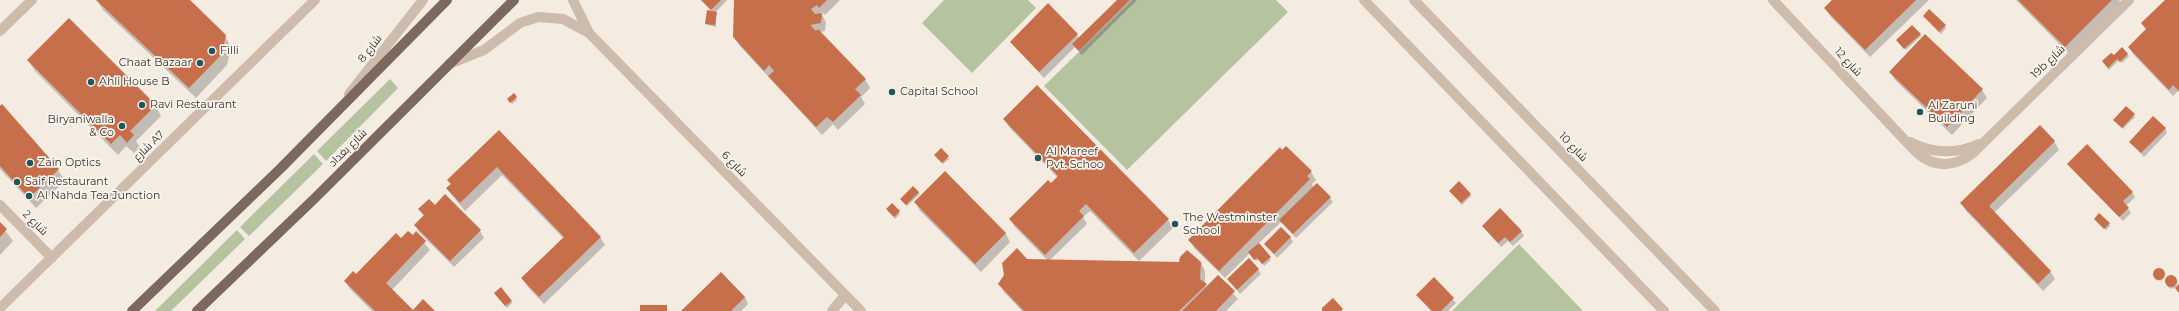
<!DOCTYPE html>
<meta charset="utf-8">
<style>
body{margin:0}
canvas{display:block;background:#f4ebe1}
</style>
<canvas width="2179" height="311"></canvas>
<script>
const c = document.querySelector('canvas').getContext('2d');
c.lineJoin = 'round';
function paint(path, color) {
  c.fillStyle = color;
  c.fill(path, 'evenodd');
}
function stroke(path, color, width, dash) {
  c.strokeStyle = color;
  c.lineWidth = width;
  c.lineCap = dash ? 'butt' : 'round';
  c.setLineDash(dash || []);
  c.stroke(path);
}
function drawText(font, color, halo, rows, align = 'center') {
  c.font = font + ' Montserrat,Cairo,sans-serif';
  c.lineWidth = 3.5;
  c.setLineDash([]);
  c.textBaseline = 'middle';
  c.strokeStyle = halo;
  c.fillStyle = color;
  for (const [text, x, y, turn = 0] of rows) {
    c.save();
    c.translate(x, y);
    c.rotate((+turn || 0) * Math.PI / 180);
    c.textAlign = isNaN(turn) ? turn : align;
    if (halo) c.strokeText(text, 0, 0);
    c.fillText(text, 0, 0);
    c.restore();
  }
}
paint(new Path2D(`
 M944,0H1028L1036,8L972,73L922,23Z
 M1132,0H1276L1288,12L1127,170L1044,86Z
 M390,79L398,88L326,161L317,151Z
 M314,154L323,164L249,236L240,227Z
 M237,230L245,239L171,311H155Z
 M1519,244L1583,311H1452Z`), '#b6c3a0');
paint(new Path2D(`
 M97,0H189L225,36L231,47L227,65L196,98L103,10Z
 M701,0H727L716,12V27L707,25L706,23L712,12Z
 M735,0H840L825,15L820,11L826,22L825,31L820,32L865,79L870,88L861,97L865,104L838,130L833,124L822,135L739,45L734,36Z
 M1118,0H1137L1082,55L1075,47L1044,78L1011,42L1077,35L1079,39Z
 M1834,0H1929L1870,57L1830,16L1825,8Z
 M2016,0H2119L2121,4L2070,55Z
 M2166,0H2179V92L2178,91L2173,96L2133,54L2129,47L2147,30L2142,23Z
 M1929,10L1946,28L1941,34L1924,16Z
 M1920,34L1921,36L1906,50L1899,43Z
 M2127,54L2129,56L2122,63L2119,60L2109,70L2103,62L2114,56Z
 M28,60L155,105L161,116L136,141L140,147L134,153L126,146L118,155L35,71Z
 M1890,72L1982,90L1987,98L1952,135L1895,80Z
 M514,95L517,100L512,104L510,101Z
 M2,105L58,170L65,181L36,208L0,169V107Z
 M2134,115L2135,117L2123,129L2116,122Z
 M1004,119L1168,220L1173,228L1139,261L1090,211L1083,217L1087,224L1049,261L1201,263L1205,271V284L1207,287L1218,276L1238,299L1226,311H1022L1004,292L999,284L1027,260L1048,261L1014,226L1010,219L1058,178L1009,127Z
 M2165,128L2167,133L2144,157L2130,142Z
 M499,131L600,237L605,245L544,304L527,286L523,278L563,238L502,175L465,211L447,189L451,185L449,180Z
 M2054,141L2059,150L1994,213L2050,271L2055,279L2043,291L1966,211L1962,203Z
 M937,157H948L949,159L943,164Z
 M2068,164L2132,192L2135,197L2126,206L2131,213L2123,221Z
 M1311,172L1316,180L1312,184L1314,188L1330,198L1333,202L1296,238L1281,222L1258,244L1271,260L1264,266L1259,259L1256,261L1250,253L1225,278L1194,248L1190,240Z
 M945,173L1006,234L1010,242L981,272L920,211L916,203Z
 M918,192L920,194L907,206L902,201Z
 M1452,193L1470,194L1471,196L1462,205Z
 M892,204L900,214L895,219L888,211Z
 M435,206L480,231L484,238L454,267L419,232L415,225L424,216L420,209Z
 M2097,221L2109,224L2110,226L2106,230Z
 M0,224L13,241L0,255Z
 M1483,226L1521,231L1524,236L1513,246L1508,241L1501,247Z
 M416,233L430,250L392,290L413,311H433H372L350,289L345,281L357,275L401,239L413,237Z
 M1290,237L1293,242L1277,258L1265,244Z
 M1258,269L1261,274L1240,294L1228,279Z
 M2153.5 275a5.5 5.5 0 1 1 11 0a5.5 5.5 0 1 1-11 0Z
 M2166.5 283a5.5 5.5 0 1 1 11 0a5.5 5.5 0 1 1-11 0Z
 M1434,279L1456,303L1448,311H1431L1417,295Z
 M496,295L511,301L512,303L507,308Z
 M745,297L748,304L741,311H682Z`), '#0003');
paint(new Path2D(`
 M96,0H190L226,35L222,54L189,88Z
 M701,0H721L711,10Z
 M734,0H827L819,8L817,5L811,9L815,14L822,13L821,23L810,25L816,31L818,29L866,79L855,89L861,95L833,122L827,117L816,127L768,76L774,71L769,65L764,71L733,37Z
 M1117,0H1130L1079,51L1072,44Z
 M1832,0H1916L1865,50L1824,8Z
 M2018,0H2112L2065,47Z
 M2165,0H2179V91L2173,85L2169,90L2128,47L2146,29L2141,23Z
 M1048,3L1078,34L1039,72L1010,42Z
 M1929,9L1946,25L1939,32L1923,16Z
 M707,10L717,12L715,25L705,24Z
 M69,18L156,105L130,131L134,135L127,143L120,135L111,144L27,60Z
 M1912,25L1921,34L1904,49L1896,40Z
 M1925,34L1983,89L1947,127L1889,72Z
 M2122,47L2128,54L2120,62L2117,59L2108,68L2102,61L2111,53L2114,55Z
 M1037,85L1169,219L1134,253L1086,204L1079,211L1084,216L1045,255L1009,219L1048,180L1051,183L1058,176L1003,119Z
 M514,93L517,97L510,103L507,99Z
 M2,104L59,169L29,198L0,166V106Z
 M2126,106L2135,114L2122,128L2113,120Z
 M2153,116L2166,128L2141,153L2129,142Z
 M2040,125L2055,141L1989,206L2051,271L2038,284L1960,203Z
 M499,130L601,237L539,297L521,278L564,237L497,167L460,203L446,188L451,184L447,180Z
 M2087,144L2133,192L2123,201L2129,208L2119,217L2067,164Z
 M1286,146L1312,171L1307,176L1310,179L1219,271L1188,240L1280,147L1282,150Z
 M941,148L949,156L942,163L934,155Z
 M945,171L1006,233L975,264L914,202Z
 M1459,181L1471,194L1461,203L1449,191Z
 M1317,183L1331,197L1293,234L1279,220Z
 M913,186L919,192L906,205L900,199Z
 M445,194L481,230L450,261L414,225L424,215L418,209L429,199L435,205Z
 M892,203L900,211L894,217L886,209Z
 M1500,208L1522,231L1510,242L1505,237L1498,243L1482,226Z
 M2099,213L2110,223L2104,229L2094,219Z
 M0,222L7,229L0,237Z
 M1281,227L1291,237L1274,254L1264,244Z
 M408,231L413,235L416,231L426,241L386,283L413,310L423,299L435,311H375L344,281L353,271L356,274L396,233L401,238Z
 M1259,243L1271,257L1262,264L1257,258L1254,260L1248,252Z
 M1017,248L1027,259L1179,262L1180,257L1187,250L1201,262L1200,279L1207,284L1179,311H1024L998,284L1004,275L1002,263Z
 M1249,258L1259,269L1237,290L1227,279Z
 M2153 274a6 6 0 1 1 12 0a6 6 0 1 1-12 0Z
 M721,272L745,297L731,311H681Z
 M2165 281a6 6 0 1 1 12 0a6 6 0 1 1-12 0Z
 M1218,275L1235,291L1216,311H1182Z
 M1434,277L1454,298L1441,311H1432L1416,295Z
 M2179,284V293L2175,288Z
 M501,287L512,301L505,306L494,293Z
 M1333,298L1343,309L1341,311H1322V308Z
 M640,305H667V311H640Z`), '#c76e4b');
stroke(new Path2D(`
 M573,0L589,33L861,311
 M1364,0L1664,311
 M1414,0L1715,311
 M1773,0L1915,151C1933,168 1952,168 1972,154L2129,0
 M0,31L32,0
 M449,64L484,50L520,23L538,17L563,19L589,33
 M349,94L423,0
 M1910,142C1932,154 1957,154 1979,144
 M0,205L52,258
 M0,308L315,0
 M832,311L845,295`), '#cdbcac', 10);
stroke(new Path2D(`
 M132,311L280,169L447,0
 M197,311L313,200L514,0`), '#7c685c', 10);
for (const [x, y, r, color] of [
 [212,51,4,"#1f575d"],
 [200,63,4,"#1f575d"],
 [91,82,4,"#1f575d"],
 [892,92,4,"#1f575d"],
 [142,105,4,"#1f575d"],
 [1920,112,4,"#1f575d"],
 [122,126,4,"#1f575d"],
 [1038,158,4,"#1f575d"],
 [30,163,4,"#1f575d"],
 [17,182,4,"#1f575d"],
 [29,196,4,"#1f575d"],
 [1175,224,4,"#1f575d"]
]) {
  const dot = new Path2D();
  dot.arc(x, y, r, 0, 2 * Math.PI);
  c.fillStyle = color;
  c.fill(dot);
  stroke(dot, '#fbf5ee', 1.5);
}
drawText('11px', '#3a302b', '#fbf5ee', [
 ["شارع 8",370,49,-52],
 ["شارع 12",1848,62,47],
 ["19b شارع",2048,62,-44],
 ["شارع A7",149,146,-44],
 ["شارع 10",1573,147,46],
 ["شارع بغداد",348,148,-45],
 ["شارع 6",734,164,46],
 ["شارع 2",35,223,45]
]);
drawText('11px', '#3a302b', '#fbf5ee', [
 ["Filli",220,51],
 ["Chaat Bazaar",192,63,"right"],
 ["Ahli House B",99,82],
 ["Capital School",900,92],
 ["Ravi Restaurant",150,105],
 ["Al Zaruni",1928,106],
 ["Building",1928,119],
 ["Biryaniwalla",114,120,"right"],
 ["& Co",114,133,"right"],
 ["Al Mareef",1046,152],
 ["Pvt. Schoo",1046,165],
 ["Zain Optics",38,163],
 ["Saif Restaurant",25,182],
 ["Al Nahda Tea Junction",37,196],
 ["The Westminster",1183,218],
 ["School",1183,231]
], 'left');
</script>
